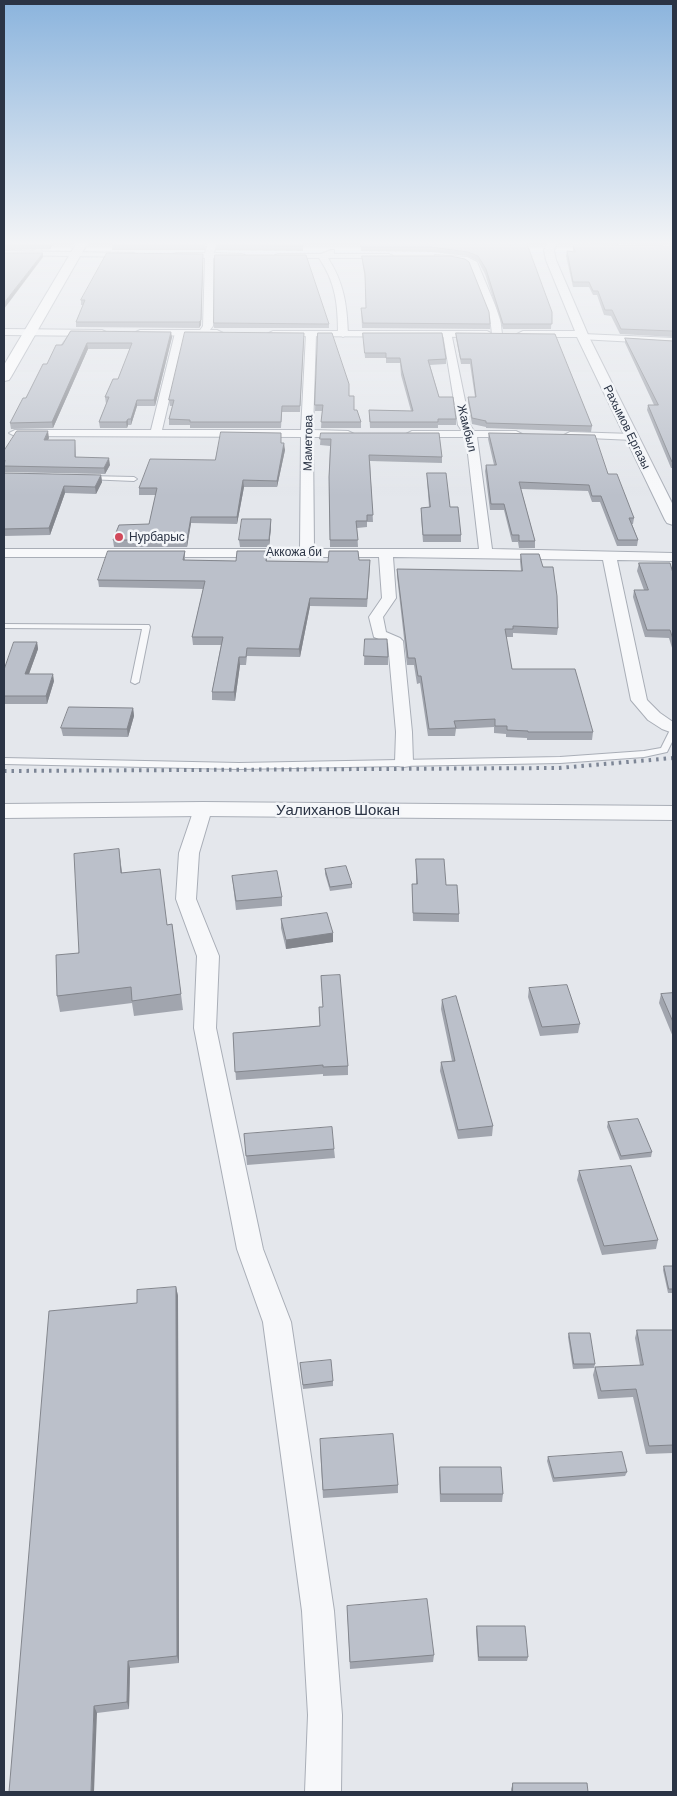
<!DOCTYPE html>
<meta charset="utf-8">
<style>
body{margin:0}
#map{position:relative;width:677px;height:1796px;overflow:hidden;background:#e4e7ec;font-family:Barlow,sans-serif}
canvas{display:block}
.frame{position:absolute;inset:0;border:5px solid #2b3445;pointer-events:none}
</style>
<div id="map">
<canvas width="677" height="1796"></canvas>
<div class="frame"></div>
</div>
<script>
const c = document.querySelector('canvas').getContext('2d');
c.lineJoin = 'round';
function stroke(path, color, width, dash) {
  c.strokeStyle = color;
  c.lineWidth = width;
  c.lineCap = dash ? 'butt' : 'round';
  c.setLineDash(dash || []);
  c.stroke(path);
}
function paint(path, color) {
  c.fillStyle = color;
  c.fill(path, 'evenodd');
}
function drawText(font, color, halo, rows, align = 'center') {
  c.font = font + ' Barlow,sans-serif';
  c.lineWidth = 5;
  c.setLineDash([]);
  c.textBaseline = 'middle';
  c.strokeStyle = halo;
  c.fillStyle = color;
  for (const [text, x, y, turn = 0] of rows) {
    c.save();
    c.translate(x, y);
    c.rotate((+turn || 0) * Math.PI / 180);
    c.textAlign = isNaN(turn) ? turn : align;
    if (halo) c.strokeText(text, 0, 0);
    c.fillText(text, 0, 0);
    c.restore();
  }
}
const service = new Path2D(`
 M88,476L134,477L137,479L134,481L86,479L85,478Z
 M4,624L149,625L150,627L139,682L135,684L131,682L142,629L4,628Z
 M670,730H673V740L667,752L644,757L560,763L239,769L4,764V758L239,763L560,757L644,751L661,748Z`);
const minor = new Path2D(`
 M208,244H216L214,253L242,254L246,256L242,258H213V326L206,335L203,336L198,333L203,326L205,258L176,257L172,255L176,253H205Z
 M331,250H334V254H389L393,256L389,258H328C344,283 347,305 348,334L343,337L338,334C338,305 336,283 319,258H278L274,256L278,254H321Z
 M4,251L134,253L138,255L134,257L4,255Z
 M435,255L467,257L477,262L500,317L502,334L500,336L497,337L492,334L490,317L470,265L465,262L435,259Z
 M180,330L185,333L162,430H301L306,334L311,331L316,334L313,430L348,431L354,434L348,437H313L314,549H479L466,437H412L406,434L412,431H462L458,425L443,334L448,331L451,332L470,425L474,431H516L522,434L516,437H477L492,549L673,553V561L617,560L647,700L660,713L673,722V733L662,729L648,720L631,700L603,560L393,557L396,598L383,617L386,632L400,638L403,641L412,732L413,762L410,766L404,767L398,766L395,762L396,732L388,643L374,637L369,617L382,598L379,557H4V549H300L301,437L15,436L9,433L15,430H151L175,333Z
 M583,334L673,338V344L580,339V335Z
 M570,432L633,434L639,437L633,440L566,437L564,435Z
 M203,803L209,805L212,809L199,853L196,899L219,956L216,1028L263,1249L291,1322L334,1611L342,1715L341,1792H305L308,1715L302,1611L263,1322L237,1249L194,1028L197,956L176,899L179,853L194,809L197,805Z`);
const tertiary = new Path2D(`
 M547,244H557L554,250L556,260L589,337L673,505V525L667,523L665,520L577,337H523L517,334L523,331H575L546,260L544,250Z
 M4,329L102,330L108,333L102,336L4,335Z
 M140,330H217L223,333L217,336L136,335L134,333Z
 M273,331H487L493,334L487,337L269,336L267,334Z
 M203,802L673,806V820L203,816L4,818V804Z`);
const secondary = new Path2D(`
 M76,244H87L11,377L9,380L4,381V365Z`);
stroke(service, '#a9aeb7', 2);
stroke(minor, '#a9aeb7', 2);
stroke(tertiary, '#a9aeb7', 2);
stroke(secondary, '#a9aeb7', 2);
paint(service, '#f7f8fa');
paint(minor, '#f7f8fa');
paint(tertiary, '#f7f8fa');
paint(secondary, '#fff');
stroke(new Path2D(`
 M4,771L559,768L673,758`), '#7d8696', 4, [2.5, 5]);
paint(new Path2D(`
 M4,244H54L50,249L4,250Z
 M112,244H206L205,250H112Z
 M303,244V251L216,250V245Z
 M361,244H510L552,312L551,329H503L485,274L478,261L467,256L431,252L361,251Z
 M573,244L673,246V337L620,334L611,316L604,315L597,295H593L589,287H573L566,256L567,251L573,252Z
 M362,256L490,324V329L362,328L361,308H366L365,279L362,260Z
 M203,259L201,325L199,328L76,327V322L83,305H81V300Z
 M214,323L329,324V328H214Z
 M71,331L172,337L155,406H137L131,425H128L127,428H100L99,422L106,404L105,397L118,379L130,349H88L53,428L11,429L10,423L47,364Z
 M318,333L349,396L354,410L361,422V428H321L322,411H315Z
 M363,333L446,359V364L430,365L439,397L456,419V425H438V428H370L369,410L411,411L401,375L400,363H386V358H365Z
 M456,333L592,426L591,432L486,428V427L472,424L468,402V397H475L470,364H461L456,338Z
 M304,338L300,412H282L281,428H190V425H169V419L173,406H170L169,400Z
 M625,338L673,341V468H671L647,410L648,405H654L625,343Z
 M321,433L442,457V463L370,461L373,522H367V527L357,528L358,547H330L329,477L330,446L320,445Z
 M489,433L608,474L634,518L633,524H632L638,540L637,546H617L600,502H592L588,491L521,489L535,541V548H519L518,542H512L504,510H490L485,471L486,465H494L488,439Z
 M49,438L48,440H75L76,457L110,465L105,474L4,472V451Z
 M281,443L285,450L277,487H244L237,524L191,523L187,547H114L113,540L149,524L156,495H139V488L215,460Z
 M4,473L101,475L102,482L96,494L65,493L50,535L4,536Z
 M427,473L450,507L461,535V542H423L421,516V508L429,507L427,480Z
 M271,519V527L269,547H240L239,540Z
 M185,551V560L236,561L267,551V561L328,562L359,560L370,568L367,607L310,606L300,657L247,656L246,665H240L235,701L212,700V692L221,645H193L192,637L203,589L99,587L98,580Z
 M521,554L558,628L557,635L513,633V637H506L512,669L593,732L592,740H527V738L506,737V734L494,733V727L456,729L455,736H428L420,683L417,684L414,665H407L397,576V569L521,571L520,561Z
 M639,563L673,573V651L669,638L645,637L633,597L634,590H644L637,571Z
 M365,639L388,657V665H364Z
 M37,642L38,649L29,674L54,681L47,704H4V670Z
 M133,708L134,716L128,737L63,736L61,728Z
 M416,859L446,885L459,914V922L413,921L412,884H416Z
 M121,865L122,873L167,925L172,924L183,1010L134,1016L132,1003L60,1012L57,996Z
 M325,869L352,884V888L330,891L325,874Z
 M232,876L282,897V906L236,910Z
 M281,919L333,933V942L286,949L281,928Z
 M321,976L348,1066V1075L323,1076V1074L236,1080L233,1033L320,1026L319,1007H323Z
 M529,988L580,1024L578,1033L540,1036L528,997Z
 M673,993V1037L659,1003L661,994Z
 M442,1000L493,1126L492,1136L458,1139L440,1071L441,1062L452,1061L441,1009Z
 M608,1122L652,1152L651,1157L620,1160L607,1127Z
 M244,1134L334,1149L335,1158L247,1165Z
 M579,1171L658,1240L656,1249L602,1255L577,1180Z
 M664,1266H673V1293H668L663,1270Z
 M176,1287L178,1296L179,1663L130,1668L129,1709L97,1713L9,1792Z
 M637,1330H673V1453L646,1454L633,1397L598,1399L593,1375L595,1367L640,1365L635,1338Z
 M569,1333L595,1364L594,1368L573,1369L568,1337Z
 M300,1363L333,1381V1386L303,1389Z
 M320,1447L398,1485V1493L323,1498Z
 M548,1457L627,1472L625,1476L553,1482L547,1461Z
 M440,1467L503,1494L502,1502H440L439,1475Z
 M347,1606L434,1655L433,1662L350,1669Z
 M477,1626L528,1657L527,1661H478L476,1630Z
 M513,1783L588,1792H511V1789Z`), '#a1a5ae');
paint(new Path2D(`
 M50,244H54L50,249L49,245Z
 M43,253V257L4,309V303Z
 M203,254L201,325L199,328V322Z
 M171,332L172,337L155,406L154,400Z
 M87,343L88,349L53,428L52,422Z
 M137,400V406L131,425V419Z
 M128,419V425L127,428L126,422Z
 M48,431L49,438L45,446L44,440Z
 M284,443L285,450L277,487V481Z
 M109,458L110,465L105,474L104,468Z
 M101,475L102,482L96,494L95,487Z
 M243,480L244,487L237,524V517Z
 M64,486L65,493L50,535L49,528Z
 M191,517V523L187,547V540Z
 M271,519V527L269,547V540Z
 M310,598V606L300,657L299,649Z
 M37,642L38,649L26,682L25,674Z
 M239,657L240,665L235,701L234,692Z
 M53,674L54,681L47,704L46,696Z
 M133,708L134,716L128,737L127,729Z
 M119,849L121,865L123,889L121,873Z
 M333,933V942L286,949V940Z
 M176,1287L178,1296L179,1663L177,1656Z
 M128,1661L130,1668L129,1709L127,1702Z
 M94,1706L97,1713L94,1792H91Z`), '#83868d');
const building = new Path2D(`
 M4,244H50L49,245H4Z
 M112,244H205L204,245H112Z
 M216,244H303V246L216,245Z
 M361,244H510V246L511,244H527L552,312V324H503L486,269L478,256L468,252L431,247H361Z
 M573,244L673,246V331L621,329L612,310H605L598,291H593L589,282H573L567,251L575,252Z
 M4,253H43L4,303Z
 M107,253L203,254L201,320L199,322H76L85,300H81Z
 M215,255H306L329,324L214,323Z
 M362,256H450L465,259L469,262L489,312L490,324L363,323L361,308H366L365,274Z
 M71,331L171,332L154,400H137L131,419H128L126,422H99L109,397H105L113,379H118L132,343H87L52,422L10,423L23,398H26L43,364H47L56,345H62Z
 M185,332L304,333L300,406H282L281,422H190V420L169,419L174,400H169Z
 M318,333H332L349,384V396H354V410H357L361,422H321L323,405H315Z
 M363,333H442L446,359L428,360L439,397H453L456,419H438V422H370L369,410L413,411L402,370L400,358H386V353H365Z
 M456,333L555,334L592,426L486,423V421L472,418L468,397H476L471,359H461Z
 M625,338L673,341V462H672L648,405H658Z
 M17,431H48L44,440H75V457L109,458L104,468L4,466L5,460H4V451Z
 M221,432L281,433V443H284L277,481L243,480L237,517H191L187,540H113L119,525L149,524L157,488H139L150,459L215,460Z
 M321,433H439L442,457L369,455L373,515H367V521H356L358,540H330L329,477L331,439H320Z
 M489,433L595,435L608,474H617L634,518H629L638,540H618L601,496H592L589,485L519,482L535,541H519V535H512L504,504H491L486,465H496Z
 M4,473L101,475L95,487L64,486L49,528L4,529Z
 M427,473H446L450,507H458L461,535H423L421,508L430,507Z
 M242,519H271L269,540H239Z
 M108,551H185L183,560L236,561L237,551H267L266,561L328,562L329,551H358L359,560H370L367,599L310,598L299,649L247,648L246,657H239L234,692H212L223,637H192L205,581L98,580Z
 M521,554H539L543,567H553L557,596L558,628L513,626V629H505L512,669H575L593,732H528V731L507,730V726H495V719L454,721L456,728L429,729L421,676H418L415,658H408L397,569L522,571Z
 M639,563H670L673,573V639L670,630H647L634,590H648Z
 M365,639H387L388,657L364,656Z
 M14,642H37L25,674H53L46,696H4V670Z
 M69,707L133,708L127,729L61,728Z
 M119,849L121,873L160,869L167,925L172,924L181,994L132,1001L131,987L57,996L56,955L79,953L74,854Z
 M416,859H444L446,885H457L459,914L413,913L412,884H417Z
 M346,866L352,884L330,887L325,869Z
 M277,871L282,897L236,901L232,876Z
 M327,913L333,933L286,940L281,919Z
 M340,975L348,1066L323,1067V1065L235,1072L233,1033L320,1026L319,1007H323L321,976Z
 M567,985L580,1024L542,1027L529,988Z
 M673,993V1022L661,994Z
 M456,996L493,1126L458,1130L441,1062L455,1061L442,1000Z
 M638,1119L652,1152L621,1156L608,1122Z
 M332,1127L334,1149L246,1156L244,1134Z
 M631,1166L658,1240L604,1246L579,1171Z
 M664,1266H673V1289H669Z
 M176,1287L177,1656L128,1661L127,1702L94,1706L91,1792H9L49,1311L137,1303V1290Z
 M637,1330H673V1445L649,1446L636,1389L601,1391L595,1367L643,1365Z
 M569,1333H590L595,1364H574Z
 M331,1360L333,1381L303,1385L300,1363Z
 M393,1434L398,1485L323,1490L320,1439Z
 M622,1452L627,1472L554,1478L548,1457Z
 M440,1467H501L503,1494H441Z
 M427,1599L434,1655L350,1662L347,1606Z
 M477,1626H525L528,1657H479Z
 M513,1783H587L588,1792H513Z`);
paint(building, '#bbc0ca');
stroke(building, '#83868d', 1);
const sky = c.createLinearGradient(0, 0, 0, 496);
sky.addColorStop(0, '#8bb4dd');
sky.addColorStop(0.49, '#f3f4f6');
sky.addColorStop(1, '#f3f4f600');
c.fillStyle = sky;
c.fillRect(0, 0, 677, 496);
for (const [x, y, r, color] of [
 [119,537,5,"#d1495b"]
]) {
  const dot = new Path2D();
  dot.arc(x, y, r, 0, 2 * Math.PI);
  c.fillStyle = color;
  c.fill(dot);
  stroke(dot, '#f4f6f9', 2);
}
drawText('12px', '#2b3445', '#f4f6f9', [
 ["Рахымов Ергазы",627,427,64],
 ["Жамбыл",467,428,76],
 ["Маметова",308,443,-89],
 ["Аккожа би",294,552]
]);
drawText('12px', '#2b3445', '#f4f6f9', [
 ["Нурбарыс",129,537]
], 'left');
drawText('15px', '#2b3445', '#f4f6f9', [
 ["Уалиханов Шокан",338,810]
]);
</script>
